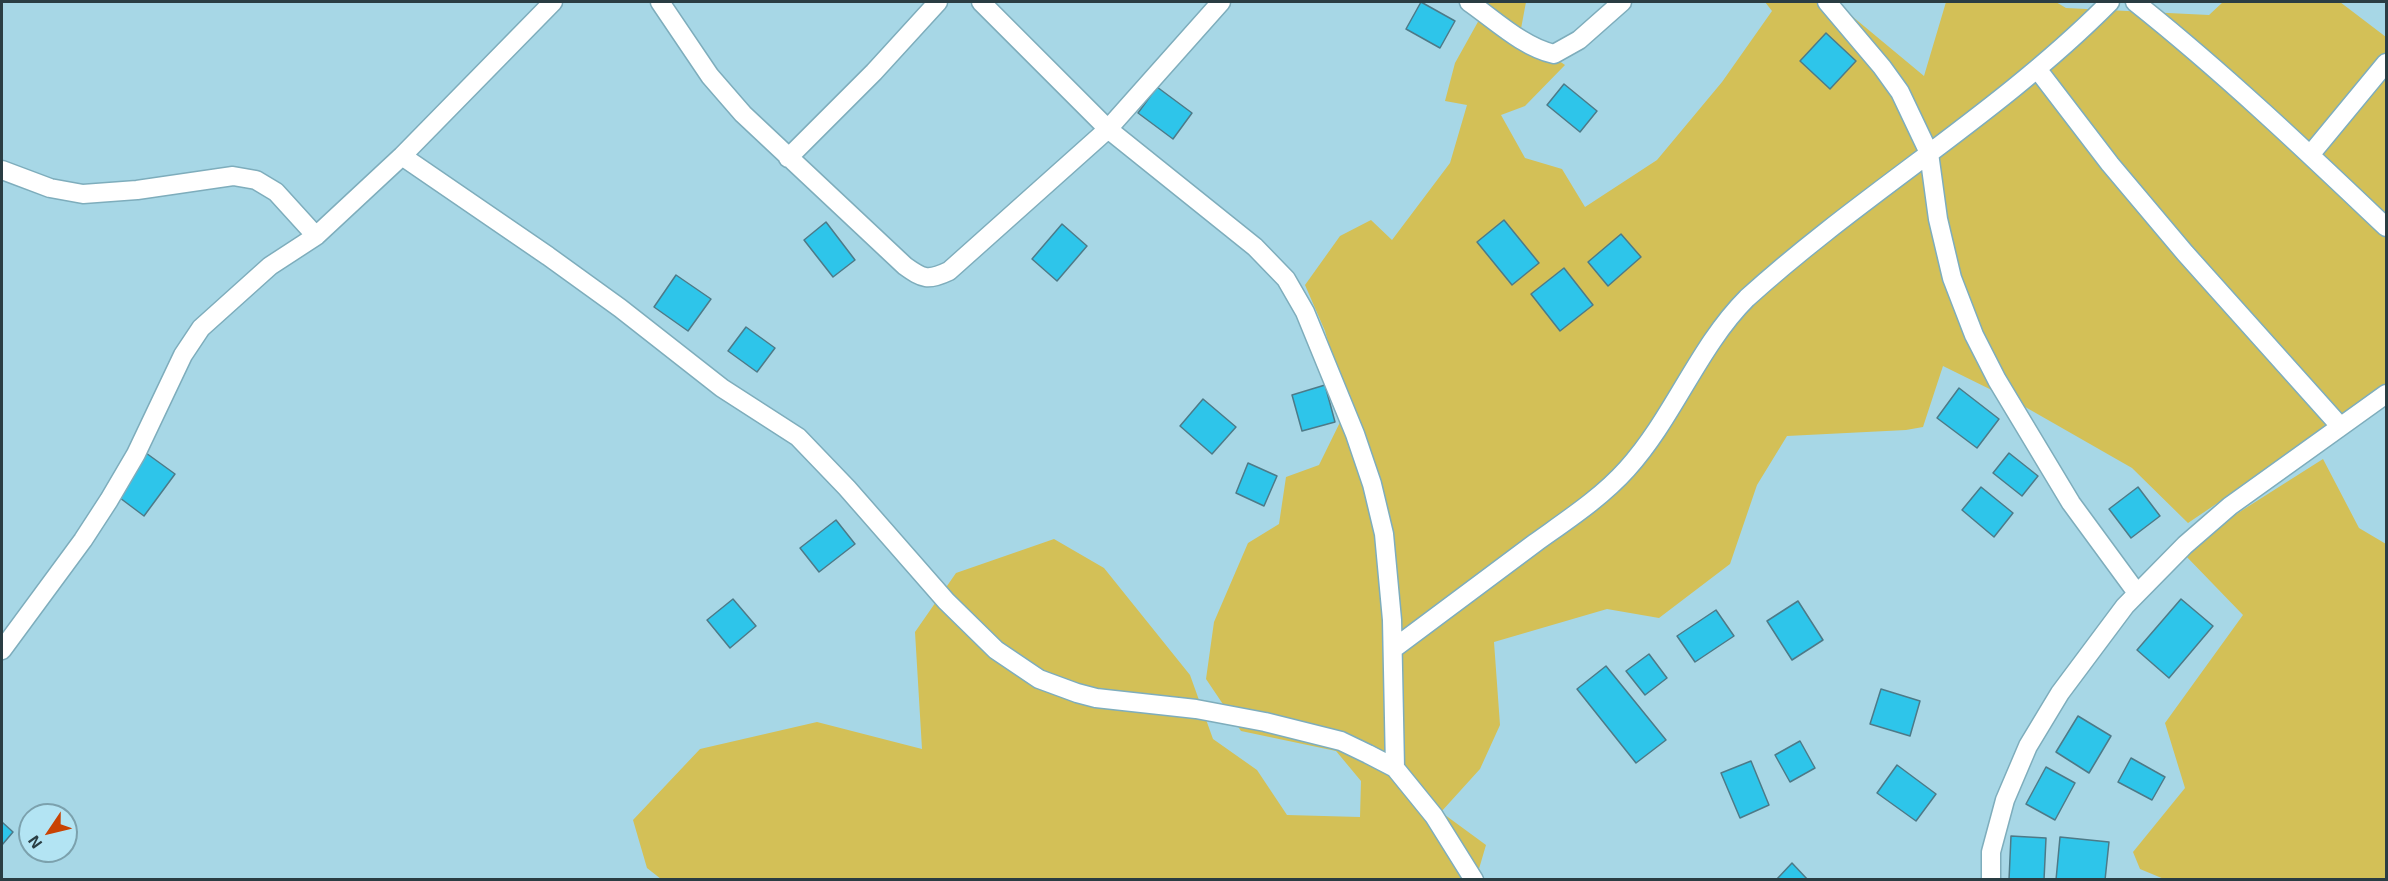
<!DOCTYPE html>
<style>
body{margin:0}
#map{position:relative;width:2388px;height:881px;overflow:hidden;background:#a7d7e6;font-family:"Exo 2",sans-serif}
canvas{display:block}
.frame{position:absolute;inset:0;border:3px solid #2a3d43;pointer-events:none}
.north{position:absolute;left:18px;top:803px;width:60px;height:60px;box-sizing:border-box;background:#b3e4f3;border:2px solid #7ca1ad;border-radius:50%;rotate:235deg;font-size:16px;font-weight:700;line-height:24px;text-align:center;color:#2a3d43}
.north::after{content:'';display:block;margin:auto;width:21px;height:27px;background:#c94303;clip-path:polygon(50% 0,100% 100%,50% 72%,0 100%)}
</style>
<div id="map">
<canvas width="2388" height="881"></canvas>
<div class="frame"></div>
<div class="north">N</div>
</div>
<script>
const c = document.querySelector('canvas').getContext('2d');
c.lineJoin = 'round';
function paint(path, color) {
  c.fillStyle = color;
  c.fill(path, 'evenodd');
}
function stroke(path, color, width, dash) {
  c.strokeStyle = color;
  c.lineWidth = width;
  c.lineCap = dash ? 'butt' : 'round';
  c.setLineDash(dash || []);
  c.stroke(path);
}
paint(new Path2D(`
 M1489,2H1526L1520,34L1565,65L1525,106L1501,115L1525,158L1562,169L1585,207L1657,160L1722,82L1772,11L1765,2H1835L1924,76L1946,2H2056L2066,8L2209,15L2223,2H2340L2386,37V386L2302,446L2188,523L2132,468L2020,404L1943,366L1923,427L1906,430L1787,436L1757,485L1730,564L1659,618L1607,609L1494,642L1500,725L1480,769L1441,812L1486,845L1476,879H661L647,868L633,820L700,749L817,722L922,749L915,632L956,573L1054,539L1104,568L1190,675L1213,739L1257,770L1287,815L1360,817L1361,781L1336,751L1241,731L1206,679L1214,622L1248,543L1279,524L1286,477L1319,465L1347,408L1325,331L1305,285L1340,236L1371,220L1392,240L1450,163L1467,105L1445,101L1455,63Z
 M2323,459L2359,528L2386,544V879H2164L2140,869L2133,852L2185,788L2165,723L2243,615L2184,554L2230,518Z`), '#d3c057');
const building = new Path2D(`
 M1421,2L1455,21L1440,48L1406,29Z
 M1826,33L1856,61L1830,89L1800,61Z
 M1564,84L1597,111L1580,132L1547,105Z
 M1157,87L1192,113L1173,139L1138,113Z
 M1504,220L1539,263L1512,285L1477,242Z
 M826,222L855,260L833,277L804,240Z
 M1062,224L1087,246L1057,281L1032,259Z
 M1621,234L1641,257L1608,286L1588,262Z
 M1564,268L1593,305L1560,331L1531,294Z
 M676,275L711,299L688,331L654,307Z
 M746,327L775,348L757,372L728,351Z
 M1325,385L1335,422L1302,431L1292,395Z
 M1959,388L1999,419L1977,448L1937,418Z
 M1203,399L1236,427L1212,454L1180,426Z
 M146,453L175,474L144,516L116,495Z
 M2009,453L2038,476L2022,496L1993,473Z
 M1248,463L1277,476L1264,506L1236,493Z
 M1981,487L2013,513L1994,537L1962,510Z
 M2138,487L2160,516L2131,538L2109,509Z
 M836,520L855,544L819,572L800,548Z
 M733,599L756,626L730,648L707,620Z
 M2181,599L2213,626L2169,678L2137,650Z
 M1798,601L1823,640L1792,660L1767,621Z
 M1716,610L1734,636L1695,662L1677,636Z
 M1649,654L1667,678L1645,695L1626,671Z
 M1606,666L1666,740L1636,763L1577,689Z
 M1881,689L1920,701L1910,736L1870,724Z
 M2078,716L2111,736L2089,773L2056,752Z
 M1800,741L1815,768L1790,782L1775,755Z
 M2131,758L2165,777L2152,800L2118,782Z
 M1751,761L1769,805L1740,818L1721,773Z
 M1897,765L1936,794L1916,821L1877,793Z
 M2046,767L2075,783L2055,820L2026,804Z
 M2,822L13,832L2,845Z
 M2011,836L2046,838L2044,880H2009Z
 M2060,837L2109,842L2105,880H2056Z
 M1792,863L1808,880H1776Z`);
paint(building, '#2ec5ea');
stroke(building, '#4d7a88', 1.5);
const minor = new Path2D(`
 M660,2L710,76L743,114L905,266C923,279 928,281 949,271L1108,129L1221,2
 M981,2L1108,129L1255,247L1286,279L1305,312L1355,434L1372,484L1384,534L1392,620L1395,768
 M1469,2C1495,20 1523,47 1554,54L1579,40L1622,2
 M1827,2L1882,67L1900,92L1929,153L1938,219L1952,278L1974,335L1997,380L2071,503L2137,593
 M2135,2C2223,72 2304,149 2386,227
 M2038,70L2110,164L2185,253L2340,426
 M2310,155L2386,63
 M402,156L548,256L620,308L722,388L798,437L847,488L946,601L996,650L1039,679L1077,693L1096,698L1196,709L1265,722L1341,741L1368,754L1395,768L1434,816L1474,880
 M788,158L874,72L938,2
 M2,170L50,188L83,194L137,190L233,176L256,180L276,192L316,236
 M1393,649C1440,614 1488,578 1535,543C1567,520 1601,498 1627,469C1674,417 1698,347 1747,298C1863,193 2000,113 2110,2
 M2,650L83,540L109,500L136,454L183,355L201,328L270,266L316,236L402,156L553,2
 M1991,880V852L2005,800L2028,746L2060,693L2125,606L2185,545L2230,506L2386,394`);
stroke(minor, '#7eadbc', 21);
stroke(minor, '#fff', 18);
</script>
